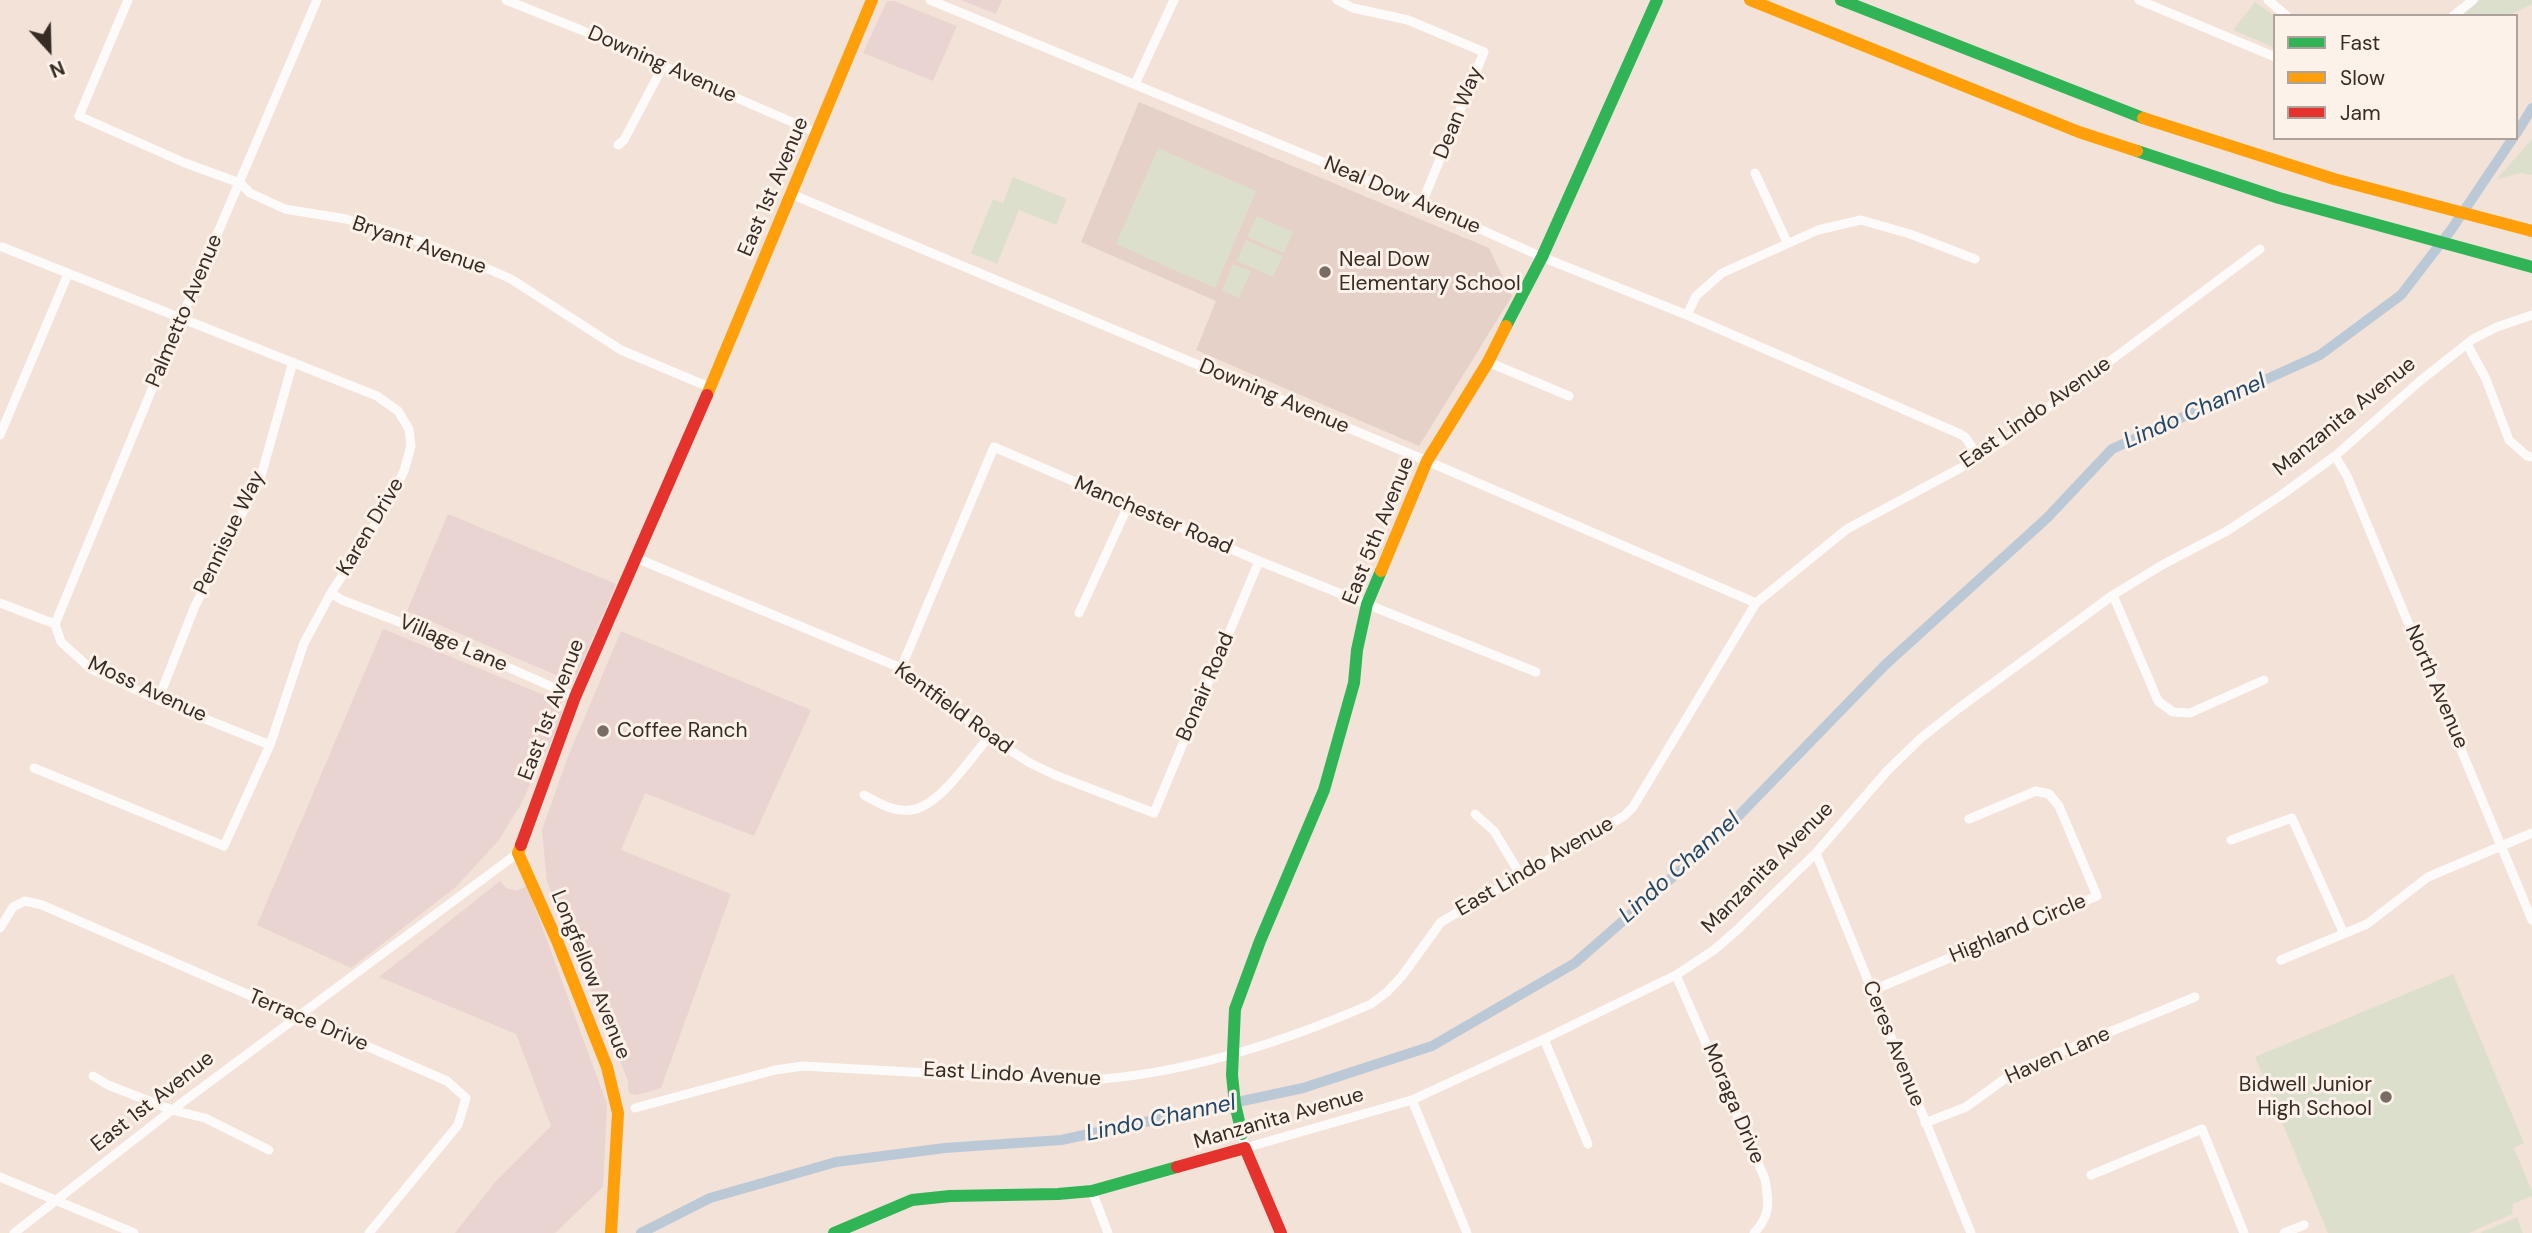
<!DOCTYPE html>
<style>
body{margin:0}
#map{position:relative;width:2532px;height:1233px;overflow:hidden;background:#f2e2d8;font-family:"DM Sans",sans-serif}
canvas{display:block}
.legend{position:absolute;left:2273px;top:14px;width:245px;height:126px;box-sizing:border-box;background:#fdf2ea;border:2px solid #ada39b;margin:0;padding:9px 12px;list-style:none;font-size:21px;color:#362c25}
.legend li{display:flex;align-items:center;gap:14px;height:35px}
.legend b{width:35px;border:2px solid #ada39b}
.north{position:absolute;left:14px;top:14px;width:70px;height:70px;-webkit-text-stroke:5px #fdf2ea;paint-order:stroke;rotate:158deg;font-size:19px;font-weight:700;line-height:28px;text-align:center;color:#362c25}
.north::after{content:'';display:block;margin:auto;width:24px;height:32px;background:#362c25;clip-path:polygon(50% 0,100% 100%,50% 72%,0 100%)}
</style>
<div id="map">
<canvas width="2532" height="1233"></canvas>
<ul class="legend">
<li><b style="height:9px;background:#30b455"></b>Fast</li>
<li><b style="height:9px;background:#ff9f0a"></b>Slow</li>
<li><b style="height:9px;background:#e5322d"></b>Jam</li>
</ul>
<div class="north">N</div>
</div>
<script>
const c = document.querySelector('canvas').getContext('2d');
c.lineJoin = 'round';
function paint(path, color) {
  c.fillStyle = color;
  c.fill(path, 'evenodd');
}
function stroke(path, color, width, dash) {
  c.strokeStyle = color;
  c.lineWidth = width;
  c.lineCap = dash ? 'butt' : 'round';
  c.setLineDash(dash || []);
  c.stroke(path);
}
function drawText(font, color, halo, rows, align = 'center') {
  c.font = font + ' "DM Sans",sans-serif';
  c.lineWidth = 6;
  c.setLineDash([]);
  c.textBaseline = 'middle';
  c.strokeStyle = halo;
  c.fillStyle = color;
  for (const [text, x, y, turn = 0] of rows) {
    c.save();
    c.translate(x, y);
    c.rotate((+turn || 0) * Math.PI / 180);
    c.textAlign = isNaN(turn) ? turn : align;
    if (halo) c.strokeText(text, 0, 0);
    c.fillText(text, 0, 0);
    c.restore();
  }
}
paint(new Path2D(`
 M961,0H1002L996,14Z
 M887,1H894L957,26L933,81L863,53Z
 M448,514L616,584L577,674L565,679L407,611Z
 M383,629L561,702L562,718L520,806L498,841L456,887L351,968L257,925Z
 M621,631L811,710L754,836L645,793L621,850L731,894L661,1088L637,1095L630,1094L628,1089V1081L547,882L542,830L567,759Z
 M500,881L506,888L516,891L527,886L607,1104L603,1187L555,1233H455L496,1181L551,1126L516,1034L379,977Z`), '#ead4d1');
paint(new Path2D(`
 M1139,102L1489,248L1512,296L1419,446L1196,350L1216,301L1081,242Z`), '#e5d1c7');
paint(new Path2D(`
 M2480,0H2532V4L2507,16H2461Z
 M2255,2L2275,16V48L2233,30Z
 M2532,139V175L2521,173L2497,179Z
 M1158,148L1256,191L1215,288L1116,244Z
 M1013,177L1067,199L1056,225L1019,210L997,264L971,253L993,199L1003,203Z
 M1257,216L1293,232L1284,253L1247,237Z
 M1246,240L1283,256L1273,277L1237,261Z
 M1233,264L1251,271L1239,298L1222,290Z
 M2453,974L2524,1143L2514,1148L2532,1191V1196L2513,1204L2512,1214L2469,1233H2328L2255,1057Z
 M2517,1217L2523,1233H2480Z`), '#dddfcd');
stroke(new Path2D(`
 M2516,134L2532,108
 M641,1233L710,1198L836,1162L945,1148L1061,1140L1303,1088L1432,1046L1575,963L1717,838L1885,665L2047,518L2112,449L2320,355L2401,295L2451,230L2513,138`), '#bbc8d5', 10);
stroke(new Path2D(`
 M128,0L79,116L185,163L240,183L250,193L285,209L346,219L408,237L461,257L511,279L621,350L709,387
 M506,0L581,30L817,133
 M930,0L1422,203L1542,257L1687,315L1960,434L1966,438L1979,458
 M1337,0L1353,8L1408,20L1484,52L1422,203
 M2139,0L2275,57
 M2268,0L2287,16
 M2453,16L2473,0
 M1135,84L1174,0
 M618,145L624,140L663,66
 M1755,173L1787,242
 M791,194L1427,461L1756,603
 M2,247L377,396L398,411L409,429L411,446L404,471L385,509L331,593L304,643L270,745L224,846L34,768
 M1687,315L1696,296L1722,273L1818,230L1861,220L1910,234L1975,259
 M2467,344L2486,379L2509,440L2527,456L2532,457
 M1488,362L1569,396
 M0,435L68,274
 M2335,456L2347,476L2532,920
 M636,558L901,668L989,737L1030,763L1055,775L1154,813L1259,561
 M331,593L342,600L444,639L575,697
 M2113,595L2158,701L2173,712L2190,713L2264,680
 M0,603L55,624L61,642L91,669L158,700L270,745
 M1079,613L1128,506
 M55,624L181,319L317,0
 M901,668L994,447L1259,561L1536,672
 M158,700L195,606L261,476L293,362
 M864,795C878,803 894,812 910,810C940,807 970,758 989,737
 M1475,814L1494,831L1520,874
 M2231,840L2292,818L2344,934
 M1816,853L1971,1233
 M0,928L13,907L25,901L42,905L447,1081L466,1098L458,1125L369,1233
 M2281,960L2367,924L2428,877L2532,833
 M1676,975L1765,1179C1769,1203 1771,1215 1754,1233
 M1871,991L2097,896L2059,806L2049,794L2036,791L1969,819
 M1544,1039L1588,1144
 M93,1076L108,1085L172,1110L205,1118L269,1150
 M1412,1100L1467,1233
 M635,1108L775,1070L803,1066L1070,1081C1174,1078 1277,1045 1371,1004L1387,992L1402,976L1441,922L1624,816L1633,807L1756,603L1847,529L1966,465L2003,441L2260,249
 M1925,1123L1966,1107L2017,1070L2195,997
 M1242,1134L1245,1148L1412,1100L1544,1039L1676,975L1714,950L1737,930L1816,853L1887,771L1921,738L1959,708L2113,595L2162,565L2227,531L2280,496L2335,456L2420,381L2473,339L2497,327L2532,315
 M2091,1175L2202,1129L2244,1233
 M0,1177L134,1233
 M1092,1191L1108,1233
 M14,1233L172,1110L518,853
 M2284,1233L2304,1225`), '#fdfbf9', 9);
stroke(new Path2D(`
 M1841,0L2143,118
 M2137,151L2279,198L2532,267
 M1506,326L1542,257L1657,0
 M1242,1134L1235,1104L1232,1075L1235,1009L1260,941L1324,790L1354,683L1357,650L1367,604L1381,571
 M834,1233L912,1200L950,1196L1058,1194L1092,1191L1177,1167`), '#30b455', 12);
stroke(new Path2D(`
 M1750,0L2079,132L2137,151
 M2143,118L2334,179L2532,231
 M707,395L872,0
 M1381,571L1427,461L1488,362L1506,326
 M521,845L518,853L558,943L607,1067L618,1113L611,1233`), '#ff9f0a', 12);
stroke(new Path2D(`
 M521,845L575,697L707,395
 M1177,1167L1245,1148L1281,1233`), '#e5322d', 12);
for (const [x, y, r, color] of [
 [1325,272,7,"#786c64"],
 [603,731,7,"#786c64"],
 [2386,1097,7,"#786c64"]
]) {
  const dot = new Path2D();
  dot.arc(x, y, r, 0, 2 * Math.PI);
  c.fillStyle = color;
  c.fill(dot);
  stroke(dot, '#fdf2ea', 2.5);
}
drawText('21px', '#362c25', '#fdf2ea', [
 ["Downing Avenue",662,65,24],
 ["Dean Way",1459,113,-68],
 ["East 1st Avenue",774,187,-67],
 ["Neal Dow Avenue",1402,196,23],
 ["Bryant Avenue",419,246,19],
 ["Palmetto Avenue",185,311,-67],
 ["Downing Avenue",1274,397,23],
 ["East Lindo Avenue",2036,413,-35],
 ["Manzanita Avenue",2345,417,-39],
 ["Manchester Road",1153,516,23],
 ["Karen Drive",371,527,-59],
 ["East 5th Avenue",1379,531,-68],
 ["Pennisue Way",230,533,-64],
 ["Village Lane",453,644,23],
 ["Bonair Road",1206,687,-67],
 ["North Avenue",2436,687,67],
 ["Moss Avenue",147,690,25],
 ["Kentfield Road",953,709,36],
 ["East 1st Avenue",552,710,-69],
 ["East Lindo Avenue",1535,867,-30],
 ["Manzanita Avenue",1768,868,-45],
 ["Highland Circle",2018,929,-23],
 ["Longfellow Avenue",590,975,68],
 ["Terrace Drive",308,1021,23],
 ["Ceres Avenue",1893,1044,68],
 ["Haven Lane",2058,1056,-24],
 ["East Lindo Avenue",1012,1075,3],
 ["East 1st Avenue",153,1102,-38],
 ["Moraga Drive",1733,1104,67],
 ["Manzanita Avenue",1279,1119,-16]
]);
drawText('21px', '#362c25', '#fdf2ea', [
 ["Neal Dow",1339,260],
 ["Elementary School",1339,284],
 ["Coffee Ranch",617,731],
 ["Bidwell Junior",2372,1085,"right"],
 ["High School",2372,1109,"right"]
], 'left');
drawText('italic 23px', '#1e4769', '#fdf2ea', [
 ["Lindo Channel",2195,412,-24],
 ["Lindo Channel",1680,868,-42],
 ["Lindo Channel",1161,1119,-12]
]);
</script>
